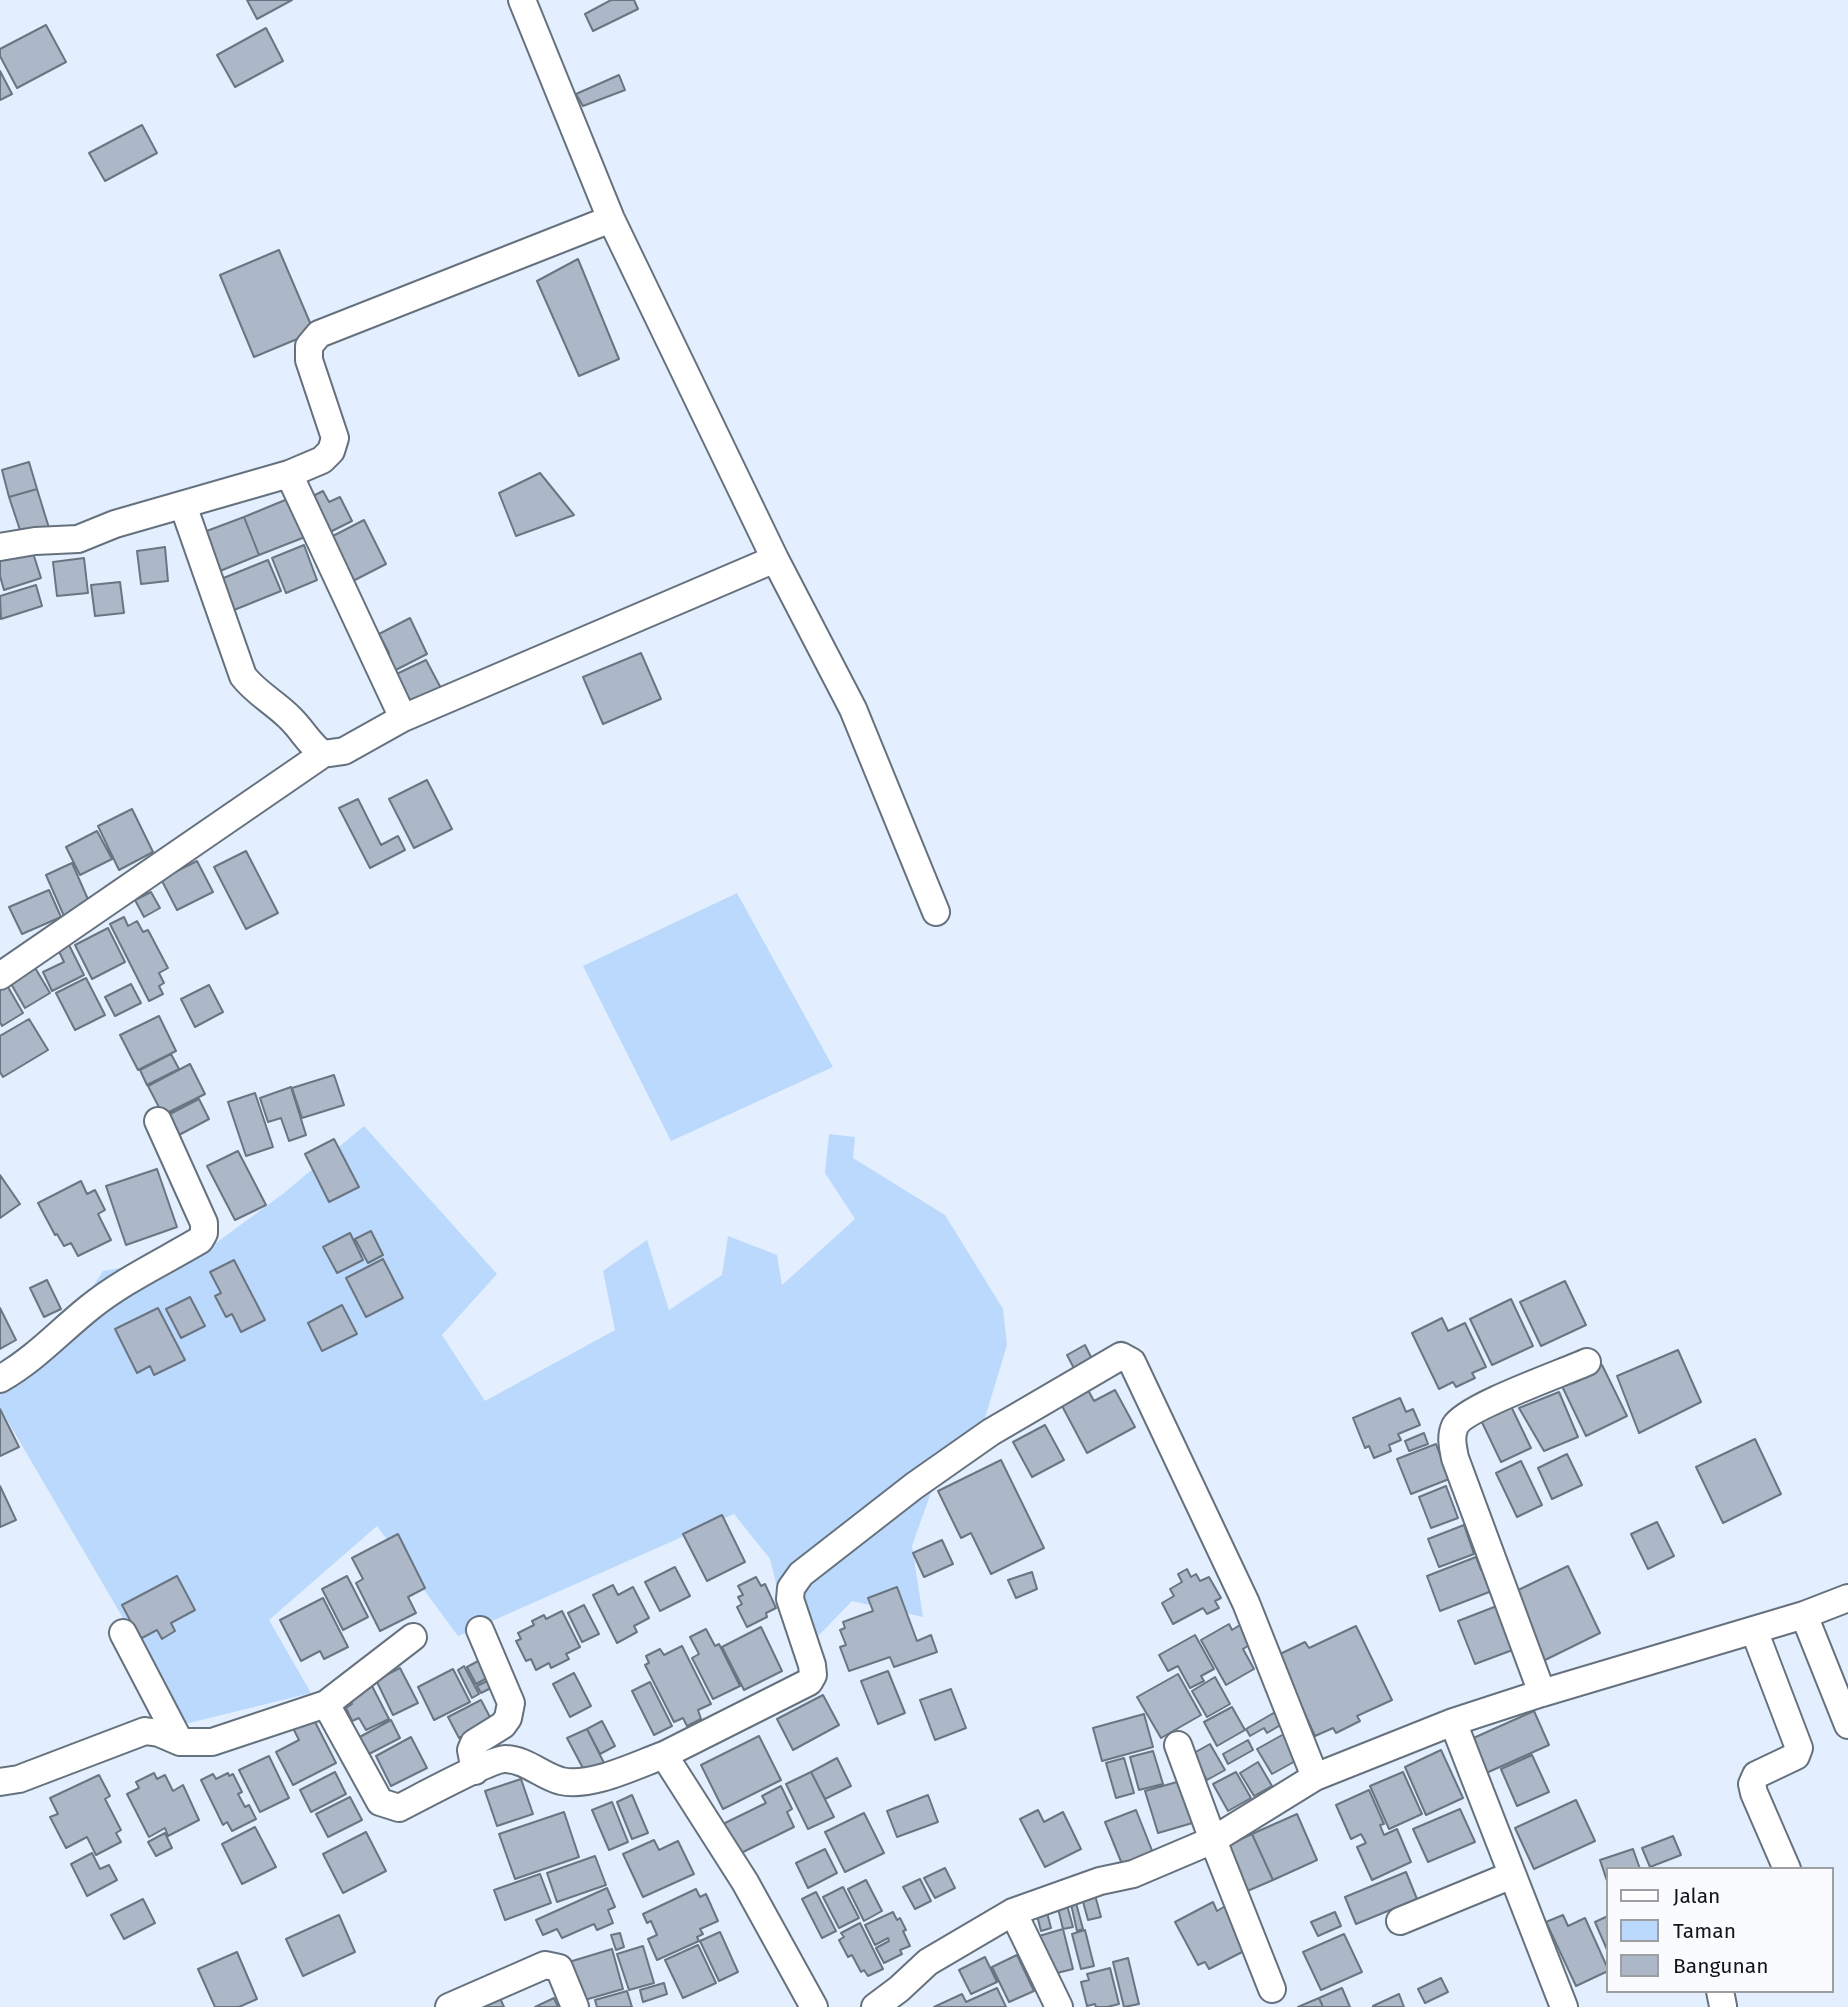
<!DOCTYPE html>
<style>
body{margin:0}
#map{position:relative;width:1848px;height:2007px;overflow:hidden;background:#e3effe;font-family:"Fira Sans",sans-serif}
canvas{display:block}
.legend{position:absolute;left:1606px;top:1867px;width:228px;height:126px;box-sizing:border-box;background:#f9fbfe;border:2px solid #9d9fa3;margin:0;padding:9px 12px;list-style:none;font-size:21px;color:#12161b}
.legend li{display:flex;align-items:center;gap:14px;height:35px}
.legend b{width:35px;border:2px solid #9d9fa3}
</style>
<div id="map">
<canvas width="1848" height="2007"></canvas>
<ul class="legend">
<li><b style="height:9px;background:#fff"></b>Jalan</li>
<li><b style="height:19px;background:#bbd9fc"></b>Taman</li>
<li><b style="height:19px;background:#acb8c7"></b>Bangunan</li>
</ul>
</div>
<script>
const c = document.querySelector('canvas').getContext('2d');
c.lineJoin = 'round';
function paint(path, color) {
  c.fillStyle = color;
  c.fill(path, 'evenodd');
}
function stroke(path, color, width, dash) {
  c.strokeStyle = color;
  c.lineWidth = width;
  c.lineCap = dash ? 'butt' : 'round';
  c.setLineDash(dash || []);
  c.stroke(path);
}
paint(new Path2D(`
 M737,893L833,1067L671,1141L583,966Z
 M364,1126L497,1274L442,1335L485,1401L615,1330L603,1271L647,1240L669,1310L722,1275L728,1236L777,1255L782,1285L855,1219L825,1173L829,1134L855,1137L853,1158L945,1215L1003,1309L1007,1345L978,1441L934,1484L912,1546L923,1617L852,1601L795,1660L770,1559L734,1514L458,1636L377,1526L269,1620L311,1693L185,1724L0,1408V1386L49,1354L103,1271L201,1254L284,1193Z`), '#bbd9fc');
const building = new Path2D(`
 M247,0H292L257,19Z
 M611,0H634L638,9L593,31L585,14Z
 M46,25L66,62L17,88L0,56V49Z
 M266,28L283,61L235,87L217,55Z
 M0,71L12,94L0,100Z
 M619,75L625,90L583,106L576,94Z
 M142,125L157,153L105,181L89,153Z
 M279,250L314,332L254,357L220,275Z
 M578,259L619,359L579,376L537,281Z
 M29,462L37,489L9,497L2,470Z
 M540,473L574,515L516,536L499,493Z
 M37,489L49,528L22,536L9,497Z
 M323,491L329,502L340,497L352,521L326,534L309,498Z
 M290,498L305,537L259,555L244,517Z
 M244,517L259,555L220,571L204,532Z
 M364,520L386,564L351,582L329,538Z
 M304,545L317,580L286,593L272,558Z
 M165,547L168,581L141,584L137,551Z
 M32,550L41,578L4,590L0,576V560Z
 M84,558L88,593L57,596L53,562Z
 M268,560L281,591L234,610L221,579Z
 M120,582L124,613L95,616L91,585Z
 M36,585L42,606L1,619L0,596Z
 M410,618L427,654L384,676L376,659L389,653L379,634Z
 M641,653L661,699L603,724L583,677Z
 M426,660L443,692L404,711L388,678Z
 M427,780L452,829L414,848L389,799Z
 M358,799L381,845L398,836L405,850L370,868L339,808Z
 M132,809L153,852L119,870L98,826Z
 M97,831L112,859L80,875L66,847Z
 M246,851L278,913L246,929L214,867Z
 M197,861L213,892L177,910L161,879Z
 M72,863L90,904L64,916L46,875Z
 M49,890L61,917L22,934L9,907Z
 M151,892L160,908L144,917L135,900Z
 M124,917L128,926L137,921L143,932L148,930L168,968L159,973L164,983L159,986L163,994L149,1001L110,924Z
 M108,928L125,962L92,979L75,945Z
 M66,939L84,975L52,991L43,972L64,962L56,945Z
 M31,961L50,993L25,1008L6,975Z
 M86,978L105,1015L75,1030L56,993Z
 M5,982L23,1013L2,1026L0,1022V985Z
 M131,984L141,1003L115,1016L105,997Z
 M209,985L223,1012L195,1027L181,999Z
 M159,1016L176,1051L138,1070L120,1035Z
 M29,1019L48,1050L3,1077L0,1072V1036Z
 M171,1054L179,1069L147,1085L140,1070Z
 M190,1064L205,1094L163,1115L148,1086Z
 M334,1075L344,1105L302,1118L292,1088Z
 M291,1087L306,1135L289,1141L281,1118L268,1122L260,1098Z
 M255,1093L273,1147L246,1156L228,1102Z
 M199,1099L209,1119L179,1135L168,1115Z
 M334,1139L359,1187L329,1202L305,1154Z
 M238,1151L266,1205L235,1220L207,1166Z
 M157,1169L177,1227L126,1245L106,1186Z
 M0,1175L20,1204L0,1218Z
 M81,1181L87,1194L95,1190L105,1210L98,1214L111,1240L78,1256L71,1243L64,1246L57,1234L55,1235L38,1203Z
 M371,1231L383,1255L368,1263L355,1239Z
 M350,1233L363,1260L337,1273L323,1247Z
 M383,1259L403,1298L366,1317L346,1278Z
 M234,1260L265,1320L241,1332L232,1314L226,1317L215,1296L221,1293L210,1272Z
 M47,1280L61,1309L44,1317L30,1288Z
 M1565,1281L1586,1325L1541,1346L1520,1302Z
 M190,1297L205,1326L181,1338L166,1309Z
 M1511,1299L1533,1346L1492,1365L1470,1319Z
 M342,1305L357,1334L322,1351L308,1323Z
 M0,1308L16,1340L0,1349Z
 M158,1308L185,1360L154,1375L150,1366L137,1373L115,1329Z
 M1442,1318L1448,1331L1465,1323L1486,1367L1472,1373L1475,1378L1456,1387L1453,1382L1439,1389L1412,1333Z
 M1085,1345L1094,1363L1076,1372L1067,1355Z
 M1678,1350L1701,1402L1639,1433L1617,1376Z
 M1602,1365L1627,1416L1586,1436L1561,1384Z
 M1088,1390L1094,1401L1115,1390L1135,1427L1087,1453L1061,1404Z
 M1559,1392L1578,1437L1544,1451L1519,1408Z
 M1400,1398L1406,1412L1413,1409L1420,1425L1398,1434L1401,1440L1389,1445L1391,1451L1374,1458L1369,1446L1365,1448L1353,1418Z
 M1508,1400L1531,1448L1501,1462L1478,1414Z
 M0,1409L19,1447L0,1456Z
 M1045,1425L1064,1460L1032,1477L1013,1442Z
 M1424,1433L1428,1444L1409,1451L1405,1441Z
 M1755,1439L1781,1494L1723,1523L1696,1467Z
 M1436,1444L1449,1479L1411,1494L1397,1459Z
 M1567,1454L1582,1485L1552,1499L1538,1468Z
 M1001,1460L1044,1548L991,1574L971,1533L961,1538L938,1491Z
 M1521,1461L1542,1505L1517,1517L1496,1473Z
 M0,1486L16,1520L0,1527Z
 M1446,1486L1458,1518L1431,1528L1419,1497Z
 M722,1515L745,1562L707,1581L683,1534Z
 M1657,1522L1674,1556L1648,1569L1631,1534Z
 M1464,1525L1474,1554L1439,1567L1428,1539Z
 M398,1534L425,1588L408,1597L416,1613L380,1631L356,1583L363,1579L352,1558Z
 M942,1540L953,1564L924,1577L913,1553Z
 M1476,1557L1481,1570L1489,1567L1497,1589L1440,1611L1427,1576Z
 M1568,1566L1600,1633L1543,1661L1510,1594Z
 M675,1567L690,1596L660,1611L645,1582Z
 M1187,1569L1191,1577L1196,1574L1200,1581L1209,1577L1221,1598L1215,1601L1219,1608L1207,1614L1203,1608L1173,1624L1162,1603L1174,1596L1170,1589L1182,1582L1178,1574Z
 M1032,1572L1037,1589L1016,1598L1008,1580Z
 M177,1576L195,1610L171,1623L175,1631L162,1639L157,1630L140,1639L122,1605Z
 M347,1576L368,1617L343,1630L322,1589Z
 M756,1577L761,1586L765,1584L776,1608L766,1613L767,1617L747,1627L737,1607L742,1604L738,1597L743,1595L738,1586Z
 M613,1585L618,1595L633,1587L649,1618L634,1626L637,1632L617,1643L593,1595Z
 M897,1587L917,1641L931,1635L937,1652L894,1667L890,1657L849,1671L840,1647L846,1645L840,1630L845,1628L843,1622L873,1611L868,1598Z
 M323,1598L348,1647L324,1659L320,1651L301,1661L280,1620Z
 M1502,1604L1518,1648L1475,1664L1458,1621Z
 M584,1605L599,1634L582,1642L568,1613Z
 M562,1611L580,1647L566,1654L569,1659L551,1668L549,1663L536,1670L531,1659L526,1661L516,1641L521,1639L518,1633L534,1625L532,1621L544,1615L546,1619Z
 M1229,1624L1232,1630L1240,1625L1251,1644L1243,1649L1254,1669L1226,1685L1201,1640Z
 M1356,1626L1392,1700L1357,1716L1360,1721L1336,1733L1333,1728L1315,1736L1278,1655L1305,1642L1309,1648Z
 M761,1627L782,1671L744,1690L722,1647Z
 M706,1629L715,1646L719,1644L740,1686L713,1699L692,1658L699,1654L690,1637Z
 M1195,1635L1214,1669L1201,1676L1204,1681L1190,1688L1178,1666L1168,1671L1159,1655Z
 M682,1646L711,1704L698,1710L701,1719L687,1726L683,1718L674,1722L645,1665L649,1663L646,1656L660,1649L664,1655Z
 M480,1660L489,1677L476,1684L467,1667Z
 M464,1666L479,1694L472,1698L458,1670Z
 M400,1668L418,1703L393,1715L376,1680Z
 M453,1669L470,1702L434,1720L418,1687Z
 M888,1671L905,1713L878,1724L861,1681Z
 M574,1673L591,1706L570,1717L553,1684Z
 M1178,1674L1201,1715L1161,1738L1137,1697Z
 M1215,1677L1230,1704L1207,1717L1192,1691Z
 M491,1679L495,1686L481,1693L477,1686Z
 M650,1682L672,1726L654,1735L632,1691Z
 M371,1684L389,1719L366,1730L359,1718L352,1721L346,1708L352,1704L348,1696Z
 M951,1689L966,1728L935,1740L920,1700Z
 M823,1695L839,1725L793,1750L777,1719Z
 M481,1700L492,1721L459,1738L448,1717Z
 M1232,1707L1245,1730L1217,1746L1204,1722Z
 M1277,1711L1284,1723L1267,1733L1264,1728L1250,1736L1246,1729Z
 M1534,1711L1549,1745L1484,1774L1469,1740Z
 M1144,1714L1153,1747L1102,1761L1093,1728Z
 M312,1716L336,1763L293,1785L276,1752L299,1740L292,1726Z
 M391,1720L400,1738L365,1756L356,1739Z
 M602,1721L615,1746L600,1754L587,1729Z
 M587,1729L604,1763L585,1772L567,1738Z
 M1284,1734L1299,1759L1272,1774L1257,1749Z
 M759,1736L781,1780L723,1809L701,1765Z
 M411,1737L427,1768L391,1786L376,1756Z
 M1248,1740L1253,1750L1228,1764L1223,1754Z
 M1210,1744L1225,1770L1207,1780L1192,1754Z
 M1441,1750L1463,1798L1426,1815L1405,1767Z
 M1153,1751L1163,1784L1139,1790L1130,1757Z
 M1532,1755L1549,1792L1517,1806L1501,1769Z
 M269,1756L289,1798L260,1812L239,1770Z
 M837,1758L851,1786L825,1799L811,1772Z
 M1124,1758L1134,1793L1116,1798L1106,1763Z
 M1258,1762L1272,1786L1254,1796L1240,1773Z
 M335,1772L346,1794L311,1812L300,1790Z
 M811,1772L834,1817L808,1829L786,1784Z
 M1236,1772L1251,1798L1228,1811L1213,1784Z
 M1403,1772L1422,1814L1389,1829L1370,1786Z
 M154,1773L157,1779L165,1775L173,1791L183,1785L199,1820L168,1836L165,1828L149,1837L127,1794L139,1788L136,1782Z
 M228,1773L229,1776L233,1774L242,1792L238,1794L245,1807L249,1805L256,1819L232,1831L227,1822L223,1825L201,1780L213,1774L216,1779Z
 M99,1775L110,1796L105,1799L121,1830L116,1833L121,1842L96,1855L87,1837L66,1848L50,1817L58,1814L50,1798Z
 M521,1779L533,1814L497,1826L485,1791Z
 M1184,1780L1196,1822L1158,1833L1145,1791Z
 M781,1786L792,1809L787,1812L794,1827L739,1854L723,1824L766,1803L762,1796Z
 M1369,1790L1384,1824L1380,1825L1384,1835L1397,1829L1411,1862L1372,1880L1357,1847L1366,1843L1361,1834L1351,1839L1336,1805Z
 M632,1795L648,1833L632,1839L617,1802Z
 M928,1795L938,1822L897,1837L887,1811Z
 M350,1797L362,1820L328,1837L316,1814Z
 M1576,1800L1595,1841L1534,1869L1515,1828Z
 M612,1802L628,1842L609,1850L592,1810Z
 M1460,1809L1475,1842L1428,1862L1413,1829Z
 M1038,1810L1044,1822L1063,1812L1081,1849L1045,1867L1020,1819Z
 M1136,1810L1153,1853L1122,1864L1105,1822Z
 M564,1812L579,1857L515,1879L499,1834Z
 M864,1813L884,1853L845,1872L825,1832Z
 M1297,1814L1317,1860L1273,1880L1252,1834Z
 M255,1827L276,1867L242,1884L222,1844Z
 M366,1832L386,1871L343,1893L323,1854Z
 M165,1833L172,1848L156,1856L148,1842Z
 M1252,1834L1273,1880L1245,1892L1224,1847Z
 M1673,1836L1681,1855L1650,1867L1642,1848Z
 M654,1840L659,1850L678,1841L694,1874L643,1897L623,1854Z
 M825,1849L837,1873L808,1888L796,1863Z
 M1633,1849L1640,1869H1608L1607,1881L1600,1860Z
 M92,1853L100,1869L109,1865L117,1880L87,1896L71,1864Z
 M595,1856L606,1885L557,1902L547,1873Z
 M945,1868L955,1888L935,1898L924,1878Z
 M1406,1872L1417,1899L1356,1924L1345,1897Z
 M540,1874L551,1903L505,1920L494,1890Z
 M920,1879L931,1901L915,1909L903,1887Z
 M866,1880L882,1911L864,1921L848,1889Z
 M843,1887L859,1918L839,1928L823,1897Z
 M607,1888L615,1907L608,1910L613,1923L597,1930L594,1924L562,1938L557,1929L543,1935L536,1920Z
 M696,1889L700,1897L706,1894L718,1921L700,1929L703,1934L697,1937L699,1941L657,1960L648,1939L657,1935L651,1921L647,1923L643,1914Z
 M816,1892L836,1931L822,1938L802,1899Z
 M1095,1895L1101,1917L1088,1920L1082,1898Z
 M1065,1898L1073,1927L1063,1929L1056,1900Z
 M143,1899L155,1923L124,1939L111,1915Z
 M1213,1902L1217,1911L1227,1905L1250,1948L1209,1969L1205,1962L1198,1965L1175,1922Z
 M1076,1903L1083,1929L1077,1931L1071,1904Z
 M1045,1905L1051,1928L1041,1931L1035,1908Z
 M893,1912L897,1920L900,1918L906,1930L903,1931L910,1946L900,1950L902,1954L884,1963L876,1948L889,1941L888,1938L875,1945L865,1925Z
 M1335,1912L1341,1926L1318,1936L1311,1922Z
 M339,1915L355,1952L303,1976L286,1939Z
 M1563,1915L1568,1926L1585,1918L1608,1969V1971L1576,1986L1546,1922Z
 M1608,1916V1952L1595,1922Z
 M860,1923L883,1969L868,1976L864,1970L861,1972L852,1955L848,1957L839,1940L844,1937L841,1933Z
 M1063,1929L1073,1969L1049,1975L1039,1936Z
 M1085,1930L1094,1966L1081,1969L1072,1934Z
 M720,1932L738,1972L719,1981L700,1941Z
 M620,1933L624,1947L616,1950L611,1935Z
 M1344,1934L1362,1972L1321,1990L1303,1952Z
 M698,1945L716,1983L683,1998L665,1960Z
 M643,1946L654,1983L629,1990L617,1954Z
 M612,1949L623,1989L581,2001L569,1962Z
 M237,1952L257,1999L239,2007H215L198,1969Z
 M1017,1955L1034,1991L1009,2002L992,1967Z
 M985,1957L997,1982L971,1994L959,1970Z
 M1128,1958L1139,2004L1124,2007L1113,1962Z
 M1110,1968L1119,2004L1107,2007H1096L1095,2004L1087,2006L1081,1982L1089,1980L1087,1974Z
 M1441,1978L1448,1992L1425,2003L1418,1989Z
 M664,1983L667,1994L643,2002L640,1990Z
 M997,1988L1006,2007H934L962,1994L966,2002Z
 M1342,1988L1350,2007H1323L1319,1998Z
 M627,1991L632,2007H597L595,2000Z
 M1399,1994L1404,2007H1373V2006Z
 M499,1996L504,2007H477Z
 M554,1998L558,2007H535Z
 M1319,1998L1323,2007H1298Z`);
paint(building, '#acb8c7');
stroke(building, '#6a7582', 2);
const street = new Path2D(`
 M522,0L611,219L775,559L853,709L936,912
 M289,474L403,718
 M183,505L243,676C256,693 274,702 289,717C302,729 309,744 323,754L344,751L403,718L775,559
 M0,547L35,541L78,539L115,524L289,474L322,460L331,451L335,438L309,360V346L319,334L611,219
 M0,976L323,754
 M0,1379C35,1359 58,1333 89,1308C122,1281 163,1262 200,1240L204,1233V1223L158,1121
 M1804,1615L1848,1725
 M1754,1630L1799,1748L1796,1756L1756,1775L1752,1784L1754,1793L1787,1869
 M123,1633L180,1742
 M1542,1693L1455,1458C1453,1447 1450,1437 1455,1426C1465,1407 1563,1373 1587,1362
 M326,1704L413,1637
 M1453,1722L1564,2007
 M1178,1745L1213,1840L1272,1989
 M664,1755L809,1682L813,1675L812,1665L790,1599L791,1588L801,1574L914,1486L991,1432L1121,1356L1132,1362L1246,1603L1315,1777
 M475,1771L471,1750L474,1743L503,1725L508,1718L511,1703L480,1630
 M0,1782L19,1779L145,1731L159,1733L180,1742H212L326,1704L380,1802L399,1808C417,1799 492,1758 506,1759C527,1760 542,1776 561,1781C591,1788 636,1765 664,1755L745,1882L814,2007
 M1013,1912L1059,2007
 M1400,1921L1512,1875
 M1720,1991L1723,2006
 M449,2007L545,1965L559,1968L575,2007
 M875,2007L899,1989L928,1962L1013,1912L1100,1881L1133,1874L1213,1840L1315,1777L1453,1722L1542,1693L1804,1615L1848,1598`);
stroke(street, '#66717e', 30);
stroke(street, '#fff', 26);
</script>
